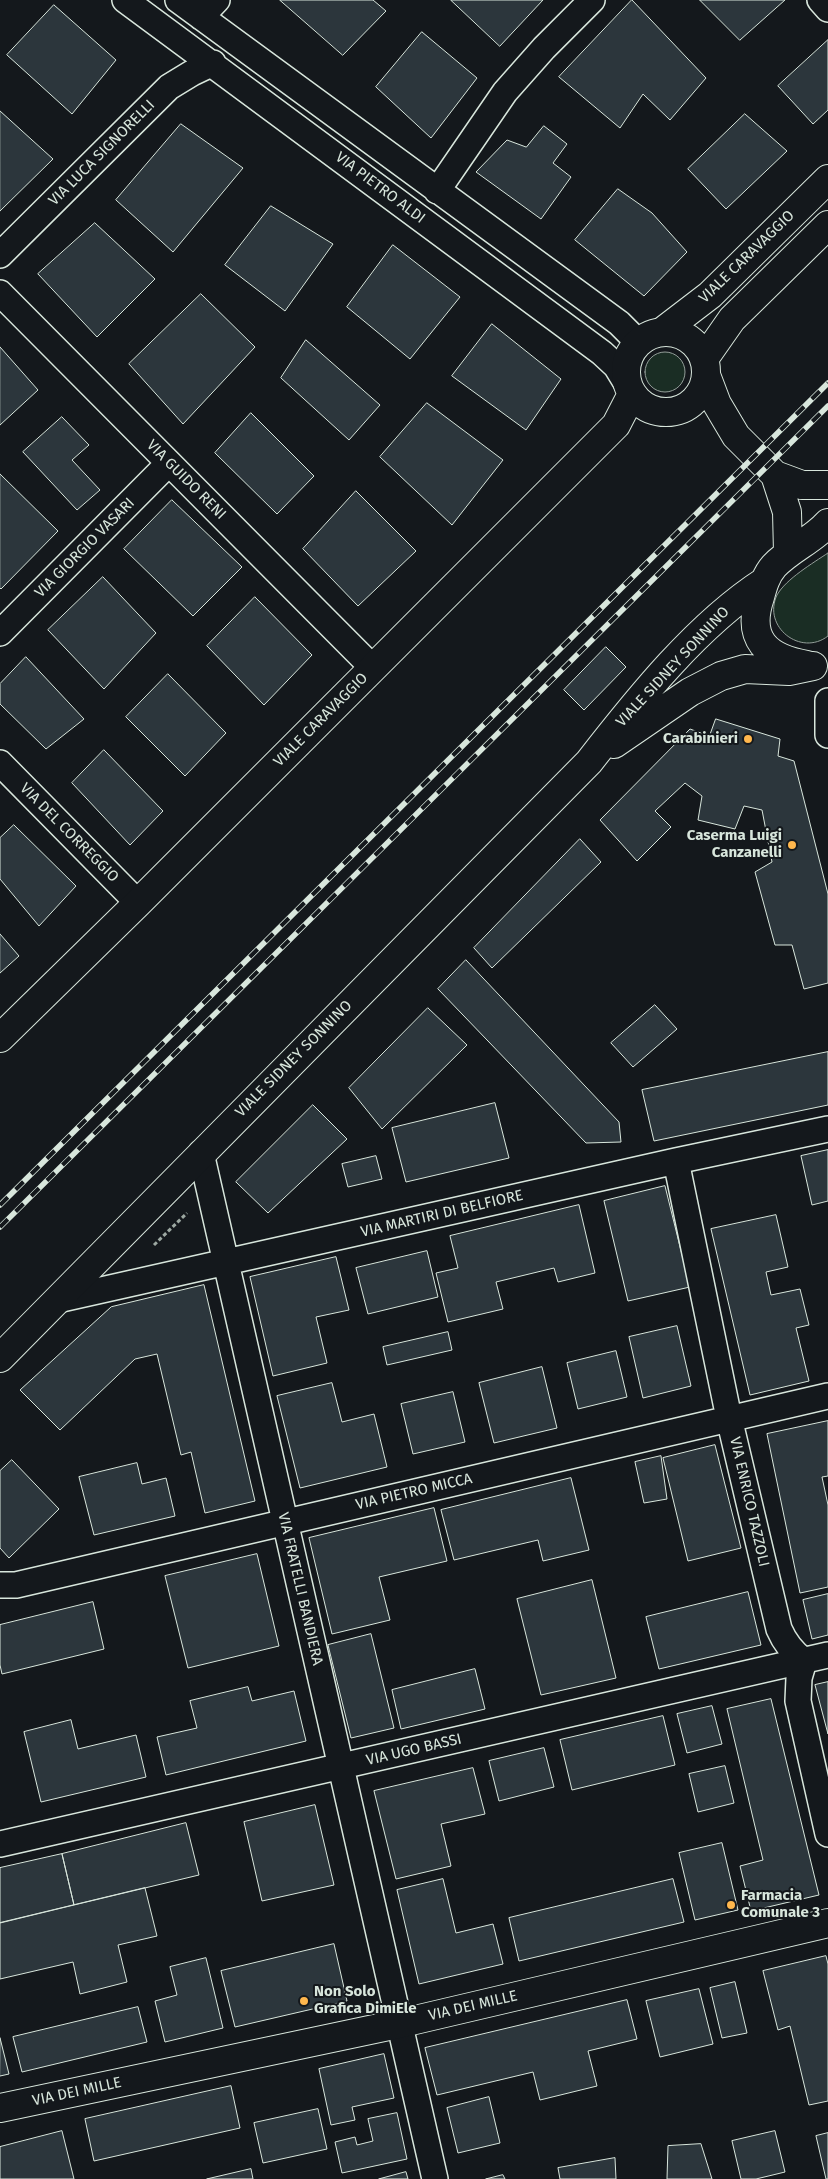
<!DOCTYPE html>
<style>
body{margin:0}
canvas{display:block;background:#14181c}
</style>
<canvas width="828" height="2179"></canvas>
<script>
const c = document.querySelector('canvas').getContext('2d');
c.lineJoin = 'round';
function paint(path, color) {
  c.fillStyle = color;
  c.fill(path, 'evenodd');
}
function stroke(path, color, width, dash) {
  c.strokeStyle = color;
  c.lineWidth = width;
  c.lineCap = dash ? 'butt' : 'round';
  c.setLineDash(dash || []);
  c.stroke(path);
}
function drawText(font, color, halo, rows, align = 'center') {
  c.font = font + ' "Fira Sans",sans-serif';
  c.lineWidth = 4;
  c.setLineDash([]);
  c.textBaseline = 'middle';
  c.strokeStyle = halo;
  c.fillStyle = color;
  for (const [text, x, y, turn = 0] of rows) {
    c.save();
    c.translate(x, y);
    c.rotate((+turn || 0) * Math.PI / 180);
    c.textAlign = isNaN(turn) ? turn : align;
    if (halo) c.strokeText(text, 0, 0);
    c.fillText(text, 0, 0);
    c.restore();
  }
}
const green = new Path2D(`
 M645 372a20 20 0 1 1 40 0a20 20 0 1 1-40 0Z
 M828,553V636C801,657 762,627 777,595C786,579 813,563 828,553Z`);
paint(green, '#1a2d24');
stroke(green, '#939e99', 1);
const building = new Path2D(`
 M280,0H373L386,11L343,55Z
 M451,0H543L500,46Z
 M632,0L706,78L670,120L643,94L620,128L559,77Z
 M700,0H785L740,40Z
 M54,5L116,60L72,114L7,55Z
 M422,32L477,78L431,138L376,87Z
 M828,40V110L813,124L778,86Z
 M0,111L53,159L0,211Z
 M745,114L787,151L726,209L688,169Z
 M181,124L243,168L173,252L116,200Z
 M544,126L567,144L553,163L571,177L541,219L476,172L507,140L526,147Z
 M618,189L652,213L687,252L644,296L575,240Z
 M271,206L333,244L285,311L225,265Z
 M95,223L155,279L97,337L38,274Z
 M393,245L460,297L410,359L347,307Z
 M201,294L255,347L183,424L129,364Z
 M492,324L561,379L526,430L452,376Z
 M306,340L380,405L349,440L281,378Z
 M0,347L38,390L0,425Z
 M427,403L503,460L452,525L380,457Z
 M251,413L314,476L277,514L215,453Z
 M62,417L89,445L72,460L100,490L77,510L23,452Z
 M0,474L58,531L1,589L0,588Z
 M356,491L416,551L358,606L303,549Z
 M172,500L242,567L193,616L124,549Z
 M103,577L156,633L104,689L48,630Z
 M255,597L312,655L264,705L207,646Z
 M606,647L626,667L584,710L564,690Z
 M26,657L84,719L46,749L0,704V684Z
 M168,674L226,733L185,776L126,717Z
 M716,719L780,739L778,756L794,761L828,894V983L804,989L792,945H775L755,872L772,862L762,810L744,806L735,829L698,820L702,796L685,783L655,811L671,827L637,861L600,820L690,729L709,736Z
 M104,750L163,811L130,845L72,783Z
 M14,825L76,886L39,926L0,879V838Z
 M580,839L601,862L492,968L474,948Z
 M0,934L19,956L0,973Z
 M466,960L619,1122L621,1142L586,1143L438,989Z
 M655,1005L677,1029L633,1067L611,1043Z
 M428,1008L467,1045L382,1129L349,1088Z
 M828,1052V1105L654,1141L642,1090Z
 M495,1103L509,1158L406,1182L392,1128Z
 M313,1105L347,1139L268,1213L236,1182Z
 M828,1150V1201L812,1205L801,1156Z
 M376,1156L382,1179L348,1187L342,1164Z
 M665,1186L690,1287L628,1301L604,1201Z
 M579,1205L595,1273L558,1282L554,1268L496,1282L503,1309L448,1322L436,1273L458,1268L450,1236Z
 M776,1215L788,1267L766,1272L771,1295L800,1289L809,1325L796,1328L809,1381L750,1395L711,1229Z
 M427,1251L438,1297L368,1314L356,1268Z
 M336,1257L349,1310L316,1317L327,1363L273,1376L250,1277Z
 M204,1285L255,1501L205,1513L191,1452L181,1455L157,1354L135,1359L60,1430L20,1390L111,1307Z
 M677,1326L691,1386L643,1398L629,1337Z
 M448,1332L452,1350L387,1365L383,1347Z
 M616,1351L627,1397L578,1409L567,1363Z
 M542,1367L557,1428L494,1443L479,1383Z
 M332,1383L342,1422L374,1414L387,1467L300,1488L277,1396Z
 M453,1392L465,1442L413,1454L401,1404Z
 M828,1421V1476L822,1477L828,1505V1587L800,1593L767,1434Z
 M715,1445L741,1548L688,1561L663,1458Z
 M661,1456L667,1499L644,1503L635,1462Z
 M12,1460L59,1509L9,1558L0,1548V1471Z
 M137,1463L142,1484L166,1478L175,1516L94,1535L79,1477Z
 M571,1478L589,1550L543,1561L538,1540L454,1560L441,1510Z
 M434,1508L447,1561L379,1577L390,1620L332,1634L309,1538Z
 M257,1554L279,1646L188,1668L165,1576Z
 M592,1580L616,1678L541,1695L517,1599Z
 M748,1592L761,1645L659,1669L646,1617Z
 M828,1594V1635L812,1639L803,1600Z
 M93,1602L104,1649L2,1674L0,1665V1625Z
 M371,1634L394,1728L351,1738L328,1645Z
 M475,1669L485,1709L401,1729L392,1690Z
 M828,1682V1734L815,1685Z
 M248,1687L252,1701L294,1691L306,1741L166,1775L157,1737L197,1728L190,1701Z
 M771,1699L819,1895L751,1911L740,1866L763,1860L727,1709Z
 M712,1706L722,1744L687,1753L677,1714Z
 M663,1716L675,1765L572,1790L560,1740Z
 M71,1720L78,1749L136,1735L146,1777L41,1802L24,1732Z
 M544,1748L554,1787L499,1801L489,1761Z
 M725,1766L734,1803L698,1812L689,1774Z
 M473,1768L485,1814L441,1824L451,1866L396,1879L374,1791Z
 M315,1805L334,1885L262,1901L244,1822Z
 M186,1823L199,1875L74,1905L62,1854Z
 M722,1843L738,1910L695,1920L679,1853Z
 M62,1854L74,1905L0,1923V1868Z
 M443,1879L456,1933L493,1924L503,1964L419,1984L397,1890Z
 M673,1879L684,1922L519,1961L509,1918Z
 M145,1888L157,1936L118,1945L127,1982L80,1994L73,1962L0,1979V1923Z
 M334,1944L347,2001L235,2027L221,1971Z
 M826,1956L828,1964V2101L809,2105L790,2026L778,2030L763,1971Z
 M206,1958L223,2028L165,2042L155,2001L177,1995L170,1967Z
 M735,1982L747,2033L722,2038L710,1988Z
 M699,1989L713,2044L660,2057L646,2001Z
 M627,2000L637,2039L588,2051L597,2086L540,2100L533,2072L437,2095L425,2048Z
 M138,2007L147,2042L22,2072L13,2037Z
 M0,2038L9,2074L0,2076Z
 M384,2054L394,2098L352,2107L355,2120L331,2125L319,2069Z
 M231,2086L240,2128L94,2161L85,2119Z
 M489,2097L500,2143L458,2153L447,2108Z
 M318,2109L327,2149L263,2163L254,2123Z
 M397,2113L407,2159L342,2173L335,2142L355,2137L357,2145L373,2141L368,2119Z
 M62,2131L74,2179H0V2147Z
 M775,2131L785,2172L756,2179H741L732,2141Z
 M828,2133V2179H826L816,2136Z
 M701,2144L712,2179H667L668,2146Z
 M615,2158L616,2179H560L558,2168Z
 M251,2169L253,2179H207Z
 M406,2172L408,2179H379Z
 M503,2175L505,2179H486Z`);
paint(building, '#2c363c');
stroke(building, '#d8e6dc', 1);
const street = new Path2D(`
 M125,0L602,353L616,366L627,384
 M178,0L619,323L638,342
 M820,0L828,9
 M201,17L217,0
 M437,191L505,92L544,48L592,0
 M0,255L169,87L192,73L213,63
 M0,293L372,667
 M0,633L169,463
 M828,701V735
 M0,763L138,903
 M201,1153L435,2179
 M676,1161L729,1418L779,1629C785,1643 792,1652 804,1661L799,1678L798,1701L828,1834
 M57,1300L676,1161L828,1129
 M0,1585H16L828,1396
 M0,1844L828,1655`);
const secondary = new Path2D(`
 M663,331L710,295L828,179
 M626 372a40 40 0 1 1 80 0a40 40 0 1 1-80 0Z
 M704,359L732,319L828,225
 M706,375L717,404L736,436L775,475L787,512L788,553
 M775,475L802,485H828
 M807,665C766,658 746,639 760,597C763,586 766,575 774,566C790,549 813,540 828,523
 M614,744L690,692L721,676L745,669L789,671L813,666
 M0,1038L138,903L616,425L632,394
 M0,1358L589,762C638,699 698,624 765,581
 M0,2108L398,2024L828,1923`);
stroke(street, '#d8e6dc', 28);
stroke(secondary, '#d8e6dc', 30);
stroke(new Path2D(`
 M154,1245L187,1213`), '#9da8a2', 3, [4, 2.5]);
stroke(street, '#14181c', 25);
stroke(secondary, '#14181c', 28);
const rail = new Path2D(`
 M0,1205L828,383
 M0,1227L828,406`);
stroke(rail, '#d8e6dc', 5.5);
stroke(rail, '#14181c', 4, [11]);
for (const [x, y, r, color] of [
 [748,739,5,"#ffb74d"],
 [792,845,5,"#ffb74d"],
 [731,1905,5,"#ffb74d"],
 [304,2001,5,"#ffb74d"]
]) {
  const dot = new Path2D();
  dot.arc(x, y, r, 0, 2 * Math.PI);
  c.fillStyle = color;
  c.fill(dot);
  stroke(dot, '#14181c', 2);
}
drawText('15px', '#d8e6dc', '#14181c', [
 ["VIA LUCA SIGNORELLI",102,153,-45],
 ["VIA PIETRO ALDI",380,188,37],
 ["VIALE CARAVAGGIO",747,257,-44],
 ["VIA GUIDO RENI",186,480,45],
 ["VIA GIORGIO VASARI",85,548,-45],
 ["VIALE SIDNEY SONNINO",673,667,-47],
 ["VIALE CARAVAGGIO",321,720,-45],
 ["VIA DEL CORREGGIO",69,833,45],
 ["VIALE SIDNEY SONNINO",294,1059,-45],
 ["VIA MARTIRI DI BELFIORE",442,1214,-13],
 ["VIA PIETRO MICCA",414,1492,-13],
 ["VIA ENRICO TAZZOLI",749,1502,77],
 ["VIA FRATELLI BANDIERA",300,1589,77],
 ["VIA UGO BASSI",414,1750,-13],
 ["VIA DEI MILLE",473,2006,-13],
 ["VIA DEI MILLE",77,2092,-12]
]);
drawText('bold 15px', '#d8e6dc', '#14181c', [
 ["Carabinieri",738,739],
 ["Caserma Luigi",782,836],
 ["Canzanelli",782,853],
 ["Farmacia",741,1896,"left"],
 ["Comunale 3",741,1913,"left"],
 ["Non Solo",314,1992,"left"],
 ["Grafica DimiEle",314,2009,"left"]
], 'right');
</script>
